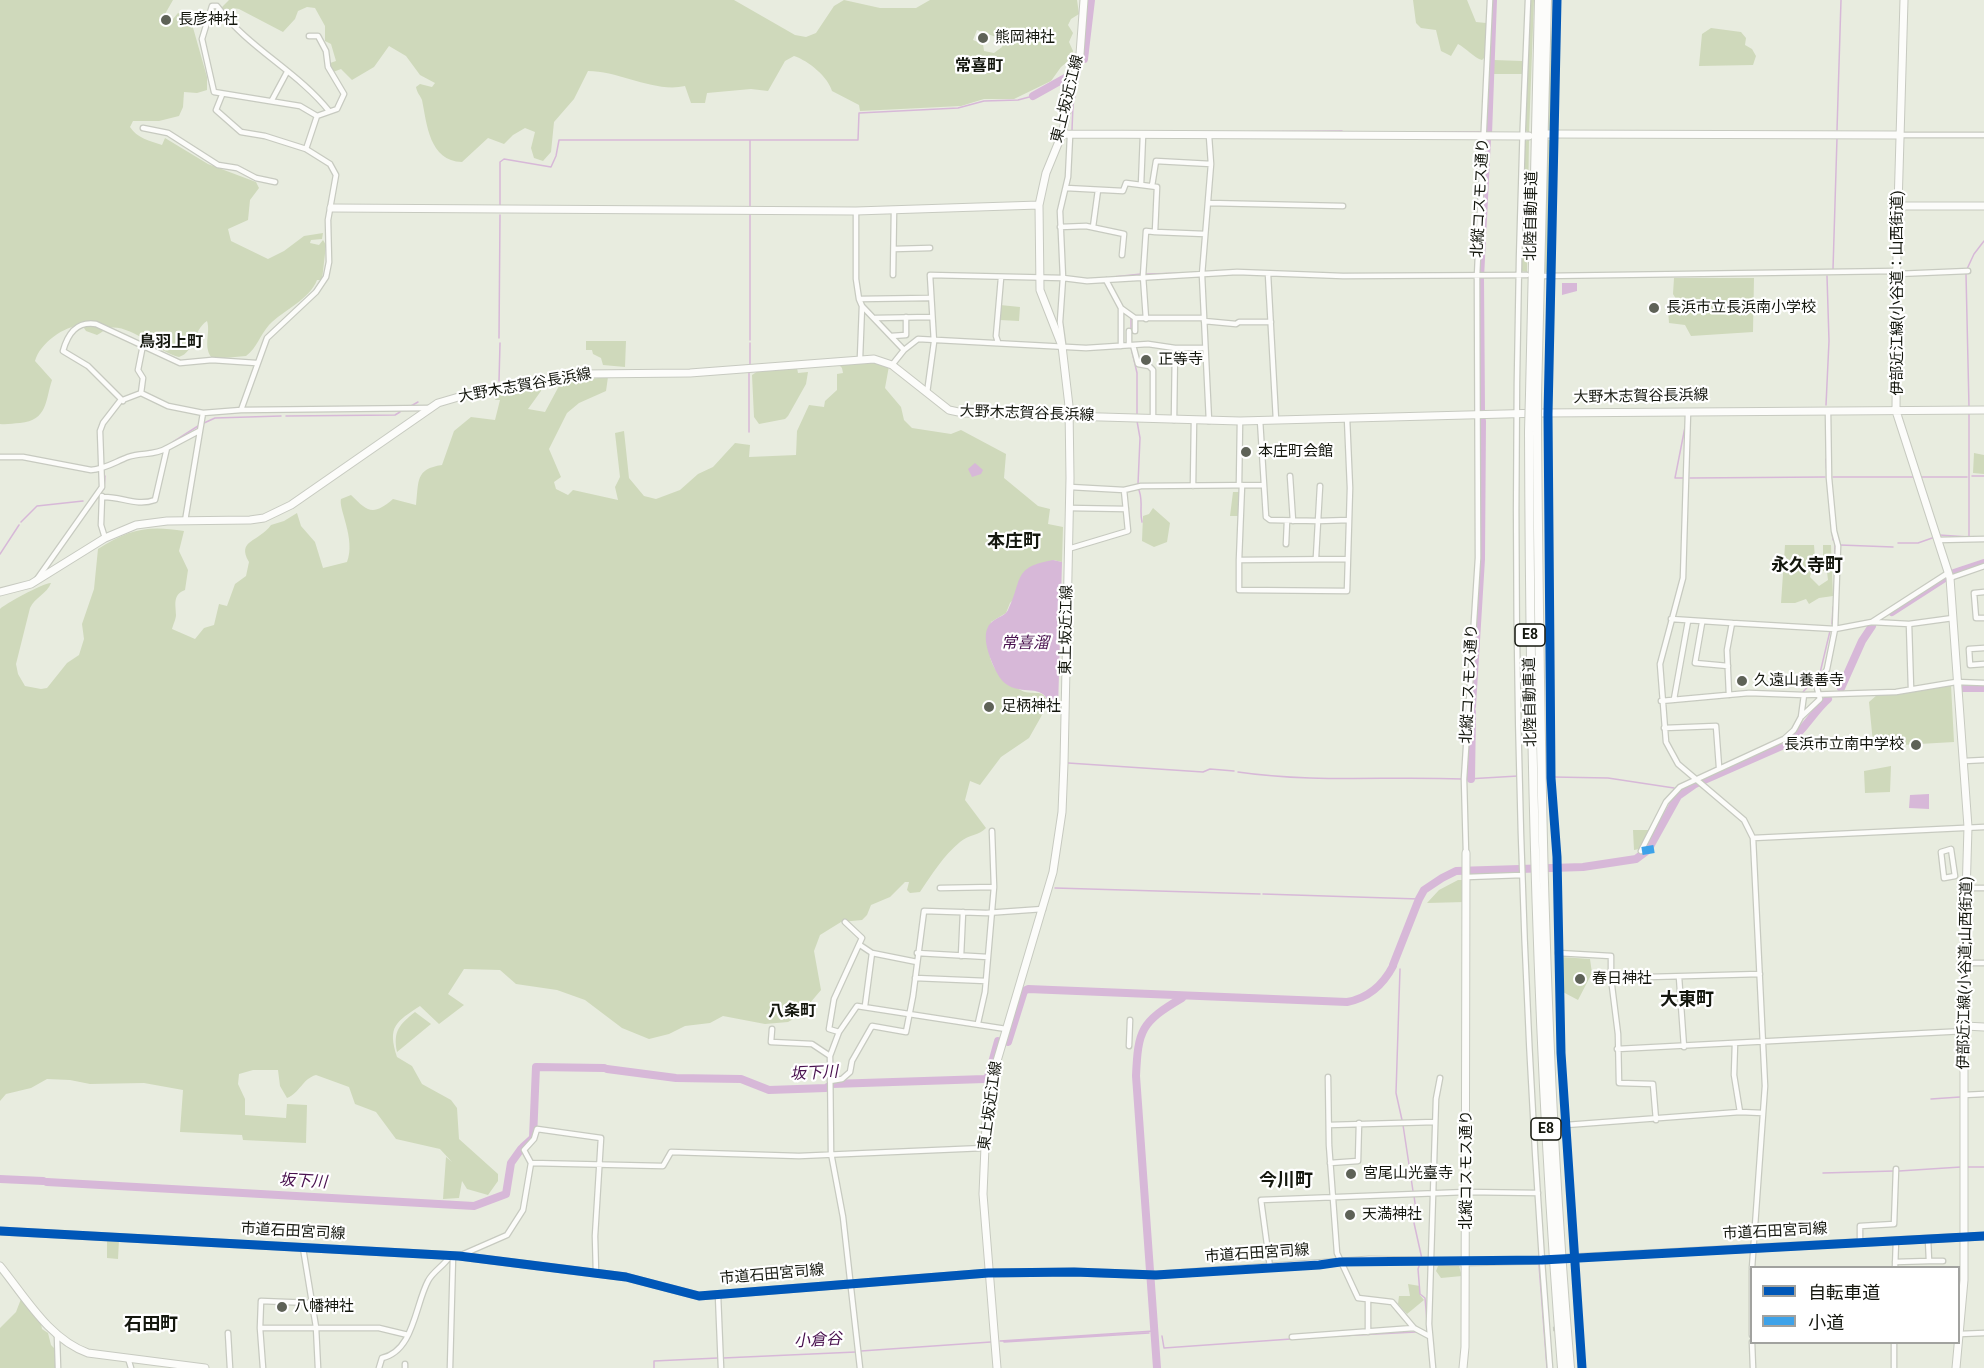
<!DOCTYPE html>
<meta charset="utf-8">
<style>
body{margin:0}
#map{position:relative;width:1984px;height:1368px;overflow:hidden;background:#e8ecdf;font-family:Roboto,"Noto Sans JP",sans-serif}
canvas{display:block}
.legend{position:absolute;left:1750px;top:1266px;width:210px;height:78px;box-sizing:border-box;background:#fff;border:2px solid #a1a29f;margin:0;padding:8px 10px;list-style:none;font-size:18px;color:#14170e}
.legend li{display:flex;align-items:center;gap:12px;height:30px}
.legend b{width:30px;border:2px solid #a1a29f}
</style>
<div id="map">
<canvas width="1984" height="1368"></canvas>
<ul class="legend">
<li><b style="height:8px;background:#0057b8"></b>自転車道</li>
<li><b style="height:8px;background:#3da2e9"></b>小道</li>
</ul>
</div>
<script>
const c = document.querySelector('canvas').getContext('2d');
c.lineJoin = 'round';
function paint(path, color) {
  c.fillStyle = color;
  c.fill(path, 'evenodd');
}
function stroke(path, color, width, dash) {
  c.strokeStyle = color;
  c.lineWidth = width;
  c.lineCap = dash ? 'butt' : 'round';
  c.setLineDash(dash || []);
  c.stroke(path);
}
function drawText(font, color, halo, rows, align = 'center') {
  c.font = font + ' Roboto,"Noto Sans JP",sans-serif';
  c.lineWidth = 4.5;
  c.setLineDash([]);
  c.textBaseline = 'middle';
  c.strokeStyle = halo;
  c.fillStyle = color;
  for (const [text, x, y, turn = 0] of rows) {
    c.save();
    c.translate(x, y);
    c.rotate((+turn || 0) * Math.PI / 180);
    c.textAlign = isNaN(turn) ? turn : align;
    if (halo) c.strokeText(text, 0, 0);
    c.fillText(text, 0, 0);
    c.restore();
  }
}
paint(new Path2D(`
 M0,0H173L161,21L168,25L178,13L190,17L207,77V90L197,93L184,92L183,107L179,116L159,121H133L130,127C137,138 150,141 162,145L165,138L208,164L256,182L259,188L250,200L248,220L228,229L231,241L268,259L284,251L304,236L323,233L322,239L311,240L310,243L319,245L323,240L326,245L322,280H317C309,300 285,309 269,325C260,335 257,348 246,356L213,359C202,348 211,333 207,321C193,330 195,352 179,357C159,353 131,324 109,328C105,329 101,333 97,335L86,331L82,325C64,326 40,343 35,361L52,380C45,401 48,420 20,423C13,423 7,425 0,424Z
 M229,0H734L795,35L806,37L816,33L834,6L844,0L880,8H916L930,0H1077L1079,14L1071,19L1068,25L1073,33L1069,42L1073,51L1072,58L1061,67L1051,81L1014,99H984L961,106L860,111L859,105L832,91C828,77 809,61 794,56L785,61L768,91L751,89L707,93L705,103H691L685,86C654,93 620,71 588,71L574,99L554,122L551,152L543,161L534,158L531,148L535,132L525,128L513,135L504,144L488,138L462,162C429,161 427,124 422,100C420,95 417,93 416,87L420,84L432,87L435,83L420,75L406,56L389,46L374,67L352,80L341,69L333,72L330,63L336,61L331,44L325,41V26L315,8L307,7L298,11L295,19L283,32L239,9L233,8L225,13L220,9ZM977,30L1004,40L1002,47L994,53L984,51L983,44L973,40Z
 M1413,0H1467L1476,22L1486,23L1487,55L1482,60C1474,58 1466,48 1458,44L1451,56L1441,51L1436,30L1421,28L1416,23Z
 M1530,0H1534L1529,133L1525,130Z
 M1553,0H1558L1553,129L1547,133Z
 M1711,28L1741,32L1746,38L1745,45L1752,49L1756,56L1753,65L1699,66L1702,34Z
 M1494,60L1522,61V74H1493Z
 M1529,139L1527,272L1521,271L1524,142Z
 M1548,140H1552L1553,146L1549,271L1544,273Z
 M1674,278H1754L1753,332L1691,336L1685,325L1669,323L1668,309L1676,299L1673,294Z
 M1000,305L1020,307L1019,321L1000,320Z
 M586,341H626L625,367L603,365L601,358L593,354L592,350H586Z
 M871,362L889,366L885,388L901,407L904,420L912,428L951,434L961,430L1006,454L1004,478L1038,506L1050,509L1048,524L1063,527L1062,562L1053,560L1010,603L1006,613L991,622C987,651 986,668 1013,685C1016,687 1021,691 1025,692C1042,695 1042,688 1050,707L1046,708L1029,738L1001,757L980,785L970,781L965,800L986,828C980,835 968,835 960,842C944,855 932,874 920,892L910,893L907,890L909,882H905L890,897L871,905L867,915L862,920L841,922L820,935L814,951L821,990L799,1016L788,1022L765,1024L723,1016L710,1023L685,1026L669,1034L649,1039L622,1028L585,1000L557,990L516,984L500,970L464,969L448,994L464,1005L439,1024L420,1006C396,1022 387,1026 397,1057L412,1066L422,1084L451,1100L457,1108L459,1139L498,1174V1181L488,1195L467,1189L462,1181L459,1198L443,1199L446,1157L452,1162L440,1149L396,1139L376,1112L355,1104L349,1087L316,1075C302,1079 300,1093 287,1098L280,1086L278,1070H253L239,1074L238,1084L245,1099V1115L286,1118L287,1104L307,1105L306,1143L243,1140L242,1135L180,1132L183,1090L144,1083L90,1084L70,1080L47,1079L31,1088L6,1094L0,1101V609C3,605 45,582 51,583C47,594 35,597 30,608L16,664L18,674L25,686L41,689L47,688L67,663L79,655L84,639L82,624L94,589L98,549C129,529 148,525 184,531L179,551L188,570L185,590C172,595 176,605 176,615C176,619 173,625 172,629L195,639L204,628L214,625L219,604L227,606L235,584L246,576L249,562C236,540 259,542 271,525L284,521L297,513L301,526L315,542L323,568L347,562C356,539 338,508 341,499L351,495C368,512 373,516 393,499L416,505C419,481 415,469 442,465L454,431L471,417L495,420L500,400H495L498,393L541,385V391L528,409L545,412L559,386L570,381L608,377L606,391L579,403L567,413L549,449L561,477L554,482L556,489L568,495L573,490L618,500L615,487L620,477L615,433L624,431L629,478L644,496L656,499L680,490L698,474L713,467L735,443L750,445L749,457L796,455L797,431L809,405L824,407L825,401L837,390V374L843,373L842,368L838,364Z
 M797,368L798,373L808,372L806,384L788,416L785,419L759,424L754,417L752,375L758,371Z
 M1974,453L1984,455V474L1973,473Z
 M1233,492H1240L1239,516H1230Z
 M1153,508L1170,523L1167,542L1154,547L1142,541L1143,516L1149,514Z
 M1785,545H1814L1816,571L1811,573L1810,577L1819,586L1828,580L1827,572L1823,571V545H1831L1833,596L1819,598L1809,604L1806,599L1795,603H1781Z
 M1951,685L1954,742L1902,745L1901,742L1873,743L1869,702L1877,695L1903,694L1928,687Z
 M1891,766L1890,792L1865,793L1864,771Z
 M1633,830H1649L1639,849L1634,850Z
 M1458,880H1464L1465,902L1427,903L1439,890Z
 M1561,957L1590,959L1592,973L1578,1000L1561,991Z
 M415,1012L431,1024L397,1052C393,1031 399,1025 415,1012Z
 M107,1240H119L118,1259L107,1258Z
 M1438,1266H1459L1462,1276L1441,1278L1436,1271Z
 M1408,1284L1420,1286V1295L1424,1300L1407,1314L1398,1304L1399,1296H1410Z
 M21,1299L41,1323L42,1329L48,1333L51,1345L56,1350L57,1368H0V1328L16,1312Z`), '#cfd9bb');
paint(new Path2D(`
 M1562,283H1577V291L1562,295Z
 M975,463L983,470L981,474L972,477L968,469Z
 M1053,560L1062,562L1058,710L1050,707C1049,704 1047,698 1044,695C1034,685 1010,698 997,673C990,659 978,632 993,621C998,617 1005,616 1008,610C1023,580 1012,567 1053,560Z
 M1929,794V809L1909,808L1910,795Z`), '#d7b8d8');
stroke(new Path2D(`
 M1072,130L1073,105L1080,71
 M1837,130L1841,0
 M1212,132L1342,131
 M1345,132H1482
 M500,205V162L504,159L551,167L556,156L559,140H858L859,113L958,108L984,101L1018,100L1033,96
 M750,206V140
 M1201,263L1202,247
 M1833,269L1837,138
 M1967,269L1974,254L1984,241
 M1146,274L1189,273
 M1966,274L1969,407
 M1113,277L1141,274
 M1131,330V317
 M499,338L500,215
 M750,340V214
 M750,343V364
 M1131,347L1137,373V416
 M499,381L500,343
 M1826,405L1829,341L1827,276
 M411,406L418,402
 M286,416L395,415L400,412
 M1137,421L1140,438L1138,484
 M204,423L215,418L281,416
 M749,432V370
 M173,442L198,426
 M0,455H23
 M1826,459L1827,476
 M1972,476H1984
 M1833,477H1913
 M1920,477H1967
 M1683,478H1675L1685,427
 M1690,478L1825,477
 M1138,488C1144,499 1139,510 1142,522
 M104,489L105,476
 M21,522L37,506L83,501
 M1832,532L1833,540
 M1939,535L1969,537V413
 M1898,543H1918L1935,537
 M1835,545V567
 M1840,545L1893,547
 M0,554L19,525
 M1832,624L1833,607
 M1803,692L1820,673L1830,631
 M1068,763L1203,772L1210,769L1234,771
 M1238,772C1312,783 1388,776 1462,779
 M1553,777L1608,778L1674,788
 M1467,779L1518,776
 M1055,888L1260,894
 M1263,894L1419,899
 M1393,965L1395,966
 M1400,969L1396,1093L1402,1120
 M1975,1097L1984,1096
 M1931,1099L1960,1097
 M1403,1125L1413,1191
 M1966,1167H1984
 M1899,1171L1961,1167
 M1823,1173L1894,1171
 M1414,1196L1416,1210L1414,1223L1422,1259
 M1420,1263L1418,1269L1420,1294L1425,1298L1427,1321
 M1539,1265L1547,1368
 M1162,1336L1164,1348L1291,1339
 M1337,1336L1416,1332
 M1000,1341L1154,1331
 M1004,1342L1149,1333
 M861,1351L991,1342
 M723,1358L856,1352
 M654,1368V1361L718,1358`), '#d7b8d8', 1.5);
stroke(new Path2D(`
 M1084,59L1091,0
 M1033,96L1067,77
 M1488,134L1493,0
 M1481,410L1480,278L1487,139
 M1892,612L1951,574L1984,563
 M1841,688L1862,641L1872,626
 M1961,688H1984
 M1472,706L1481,559L1482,421
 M1471,779L1472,712
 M1393,965L1419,899L1424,890L1442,878L1456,871L1583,867L1636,859L1648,850L1678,796L1695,784L1786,744C1804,732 1812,713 1828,699
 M1008,1042L1024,991L1028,989L1347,1002C1369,998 1383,985 1393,966
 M607,1069L676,1078L741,1079L769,1090L826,1088L832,1084L985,1079L988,1077L998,1041
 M523,1147L533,1138L536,1067L604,1068
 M0,1179L43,1181
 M47,1182L474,1206L506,1194L511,1163L521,1149
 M1157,1368L1136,1076C1138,1030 1141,1022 1182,998`), '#d7b8d8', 8);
stroke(new Path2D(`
 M1553,1329L1571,1328`), '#c8ccc0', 4.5, [4.5, 2]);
const street = new Path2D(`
 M1528,0C1507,455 1514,914 1550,1368
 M1557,0L1548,414L1551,778L1557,857L1561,1053L1582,1368
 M222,95L216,110L241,132L265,136L306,149L330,164L336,175L328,220L329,262L326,277L316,292L267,338L241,410
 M272,100L287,72
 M317,116L300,106L214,92L202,39L212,6H217C248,48 297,71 329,111
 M143,128L168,133L218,165L237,168L256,178L275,182
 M1900,135H1984
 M1070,136L1068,177L1060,211L1063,278L1087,281L1237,272L1343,276L1527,275
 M306,149L317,116L337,109L344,94L328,67L326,51L318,36H309
 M1141,185L1143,135
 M1152,186L1156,161L1211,164
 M1066,188L1123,191L1126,183L1157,187L1155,232L1205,234
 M1208,203L1343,206
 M856,211V279L859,299L862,306L904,350L892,365
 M1060,227L1086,226L1124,234L1122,255
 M1093,227L1098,190
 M894,249L930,248
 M1268,274L1276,420
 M1897,274L1968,271
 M893,275L894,210
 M1543,276L1897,271
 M1106,280L1121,308L1135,318H1203
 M859,299L929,298
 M875,318L932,317
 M1146,319L1143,276L1146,231L1155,232
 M1204,321L1236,324L1239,322H1271
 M1129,331V345
 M1135,331V318
 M891,336L906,335V317
 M998,342L996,336L1001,278
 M1133,345L1138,364L1149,366L1153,370V419
 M1121,346V308
 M904,350L918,339L1086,348L1148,344L1175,348H1204
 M860,358L862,306
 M141,393L143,378L138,370L143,345
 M927,393L934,342L930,275L1063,278L1060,322L1063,344
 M123,401L88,366L63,351C68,333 77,321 96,324L180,363L212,360L256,363
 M1688,412L1683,578L1660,664L1666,742L1678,764L1744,820L1753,838L1765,1086L1752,1268
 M1347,418L1350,488L1347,591L1239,590V560L1348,559
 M1174,420L1175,348
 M1260,420L1266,517L1270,520L1318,521L1316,557
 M1209,421L1202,275L1211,164L1209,136
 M0,457H23L91,470C105,469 115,462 128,457C142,452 154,456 167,448
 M1290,476L1293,521
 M1239,485L1240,421
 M1193,486L1194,420
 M1320,486L1318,521L1349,520
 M1070,487L1124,490L1141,486L1264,485
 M102,496L101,525L105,538
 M102,497C121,496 136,507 155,500L167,448L199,431
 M1069,508L1126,509
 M185,521L203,413
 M1938,540L1984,539
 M1286,544L1287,521
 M1068,549L1128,531L1124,490
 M1239,560L1242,485
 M1950,578L1984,566
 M37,579L102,487L100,431L103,423L120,401L141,393L168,406L203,413L241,410L429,408
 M1984,592L1974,593L1976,618H1984
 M1671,619L1732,623
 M1872,622L1948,573
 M1702,623L1695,663L1728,666
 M1909,624L1911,689
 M1984,648L1969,649L1970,665L1984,664
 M1729,695L1727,650L1732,623L1835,629L1872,622L1909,624L1953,618
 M1674,699L1688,621
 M1661,701L1749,693L1804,695L1896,692L1956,682L1984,683
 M1801,717L1804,695
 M1664,728L1716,726L1719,767
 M1964,761L1984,760
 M1753,838L1984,827
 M1951,849L1955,876L1944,878L1941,852Z
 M1641,851L1666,802L1680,787L1784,739L1794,730L1801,717L1820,699L1817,688L1827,669L1835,629L1838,546L1834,531L1829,478L1828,411
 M1466,853L1464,779L1478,558L1477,276L1490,0
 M1467,877L1522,875
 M940,888L994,887
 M1967,888H1984
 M860,945L872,953L917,962
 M917,953L988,957
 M1558,953L1611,956V978L1760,974
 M961,956L963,912
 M1964,963H1984
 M1679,977L1684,1047
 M915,978L986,981
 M1611,978L1618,1034L1619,1083L1653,1084L1656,1120
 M865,1006L872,953
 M978,1023L985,992L994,887L992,831
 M772,1029L771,1042L812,1044L830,1056
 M839,1032L829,1029L834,999L862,938L845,922
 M1735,1043L1734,1075L1740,1112
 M1129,1046L1130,1020
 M1617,1049L1965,1031
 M1328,1077L1329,1145L1337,1253L1358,1298L1392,1302L1414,1328L1429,1336
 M830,1081L842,1079L850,1072L852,1061L872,1026L906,1032L913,996L924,911L986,913L1043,909
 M1964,1095L1984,1094
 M1329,1125L1435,1122
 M1566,1125L1740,1112L1763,1113
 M531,1163L524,1150L534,1139L537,1129L601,1138L595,1236L596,1273
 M1330,1163L1358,1161L1359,1123
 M1860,1242V1226L1894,1224L1896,1169
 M303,1248L316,1327L318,1368
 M459,1256L507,1235L523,1210L531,1163L663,1166L671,1152L799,1156L984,1148
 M1929,1261H1943
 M1895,1262L1929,1261L1928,1239
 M1270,1267L1261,1200L1466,1192L1538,1193
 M1895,1268L1896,1240
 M1752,1270V1335
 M718,1295L721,1368
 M1368,1301V1332
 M260,1328L261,1301L312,1303
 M228,1333L230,1368
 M1960,1334L1984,1333
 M57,1336L58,1368
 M1292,1337L1414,1328
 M1752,1342L1753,1368
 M1894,1342V1368
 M128,1358L131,1368
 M263,1368L260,1328H379L408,1335
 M379,1368L382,1358C414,1351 415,1305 428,1281C433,1271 444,1266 450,1256
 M405,1368V1364
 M450,1368L453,1256
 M860,1368L843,1217L831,1153L830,1056L839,1032L857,1006L1006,1029
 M1433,1368L1429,1324L1436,1099L1440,1078`);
const secondary = new Path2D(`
 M1904,0L1897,241L1896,411L1950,578L1968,827L1964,963V1280L1956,1368
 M1062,134L1529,136
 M1545,134L1899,135
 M1898,206H1984
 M331,208L856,211L1039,205
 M0,592L31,584L105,538L136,525L167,521L250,520L264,518L291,505L438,403L462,396L585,374L690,373L874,359L892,365L949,410L963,413L1240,421L1542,413L1984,410
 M1965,1026L1984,1027
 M0,1231L459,1256L626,1277L699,1296L988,1273L1074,1272L1156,1275L1369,1260L1466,1262L1550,1260
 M1567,1258L1984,1236
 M0,1266C26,1298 49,1339 88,1353L205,1368
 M997,1368L983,1194L986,1123L997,1061L1053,872L1062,812L1064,763L1070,478L1069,406L1062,346L1040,290L1039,205L1046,173L1062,134L1080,54L1084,0
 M1463,1368L1465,1347L1466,853`);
const highway = new Path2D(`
 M1530,394L1539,0
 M1537,395L1547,0
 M1529,431C1530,744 1537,1056 1562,1368
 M1537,431C1540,744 1543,1056 1570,1368`);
stroke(street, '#c7cac0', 7);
stroke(secondary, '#c7cac0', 9);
stroke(highway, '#c7cac0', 10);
stroke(street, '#fcfcfa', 4.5);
stroke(secondary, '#fcfcfa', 7);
stroke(highway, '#fcfcfa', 8);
const highwayBridge = new Path2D(`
 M1537,395V431
 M1529,431L1530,394`);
stroke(highwayBridge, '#c7cac0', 10, []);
stroke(highwayBridge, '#fcfcfa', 8);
stroke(new Path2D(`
 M1642,851L1654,849`), '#3da2e9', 8, [15, 8]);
stroke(new Path2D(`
 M1557,0L1548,414L1551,778L1557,857L1561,1053L1582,1368
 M0,1231L459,1256L626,1277L699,1296L988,1273L1074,1272L1156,1275L1319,1265L1340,1262L1542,1260L1984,1236`), '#0057b8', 9);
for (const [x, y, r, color] of [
 [166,20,6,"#5e6257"],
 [983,38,6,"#5e6257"],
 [1654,308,6,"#5e6257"],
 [1146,360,6,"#5e6257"],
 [1246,452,6,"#5e6257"],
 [1742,681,6,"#5e6257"],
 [989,707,6,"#5e6257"],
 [1916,745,6,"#5e6257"],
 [1580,979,6,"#5e6257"],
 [1351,1174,6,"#5e6257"],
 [1350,1215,6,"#5e6257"],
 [282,1307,6,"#5e6257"]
]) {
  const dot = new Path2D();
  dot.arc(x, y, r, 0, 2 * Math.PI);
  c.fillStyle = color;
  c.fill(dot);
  stroke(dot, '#fff', 2);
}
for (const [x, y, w] of [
 [1530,635,30],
 [1546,1129,30]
]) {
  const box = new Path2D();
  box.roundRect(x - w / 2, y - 11, w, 22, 4.5);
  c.fillStyle = '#fff';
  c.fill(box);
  stroke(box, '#14170e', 1.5);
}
drawText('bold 14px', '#14170e', null, [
 ["E8",1530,635],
 ["E8",1546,1129]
]);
drawText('15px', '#14170e', '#fff', [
 ["長彦神社",178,20],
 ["熊岡神社",995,38],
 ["長浜市立長浜南小学校",1666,308],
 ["正等寺",1158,360],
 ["本庄町会館",1258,452],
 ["久遠山養善寺",1754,681],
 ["足柄神社",1001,707],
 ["長浜市立南中学校",1904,745,"right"],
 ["春日神社",1592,979],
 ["宮尾山光臺寺",1363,1174],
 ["天満神社",1362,1215],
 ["八幡神社",294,1307]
], 'left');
drawText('15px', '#14170e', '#fff', [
 ["東上坂近江線",1068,99,-76],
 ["北縦コスモス通り",1481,198,-87],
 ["北陸自動車道",1532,216,-89],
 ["伊部近江線(小谷道：山西街道)",1898,293,-90],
 ["大野木志賀谷長浜線",525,386,-10],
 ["大野木志賀谷長浜線",1641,397,-1],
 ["大野木志賀谷長浜線",1027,414,2],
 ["東上坂近江線",1067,630,-89],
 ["北縦コスモス通り",1470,684,-87],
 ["北陸自動車道",1531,702,-91],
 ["伊部近江線(小谷道;山西街道)",1966,973,-89],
 ["東上坂近江線",991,1106,-82],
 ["北縦コスモス通り",1467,1170,-90],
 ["市道石田宮司線",293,1232,3],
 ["市道石田宮司線",1775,1232,-3],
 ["市道石田宮司線",1257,1254,-4],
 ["市道石田宮司線",772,1275,-5]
]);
drawText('bold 16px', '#14170e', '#fff', [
 ["常喜町",979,67],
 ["鳥羽上町",171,343],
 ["八条町",792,1012]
]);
drawText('italic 16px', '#48104e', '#fff', [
 ["常喜溜",1025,644],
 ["坂下川",814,1074,-3],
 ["坂下川",303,1182,3],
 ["小倉谷",818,1341,-3]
]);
drawText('bold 18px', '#14170e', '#fff', [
 ["本庄町",1014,542],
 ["永久寺町",1807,566],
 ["大東町",1687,1000],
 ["今川町",1286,1181],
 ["石田町",151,1325]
]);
</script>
